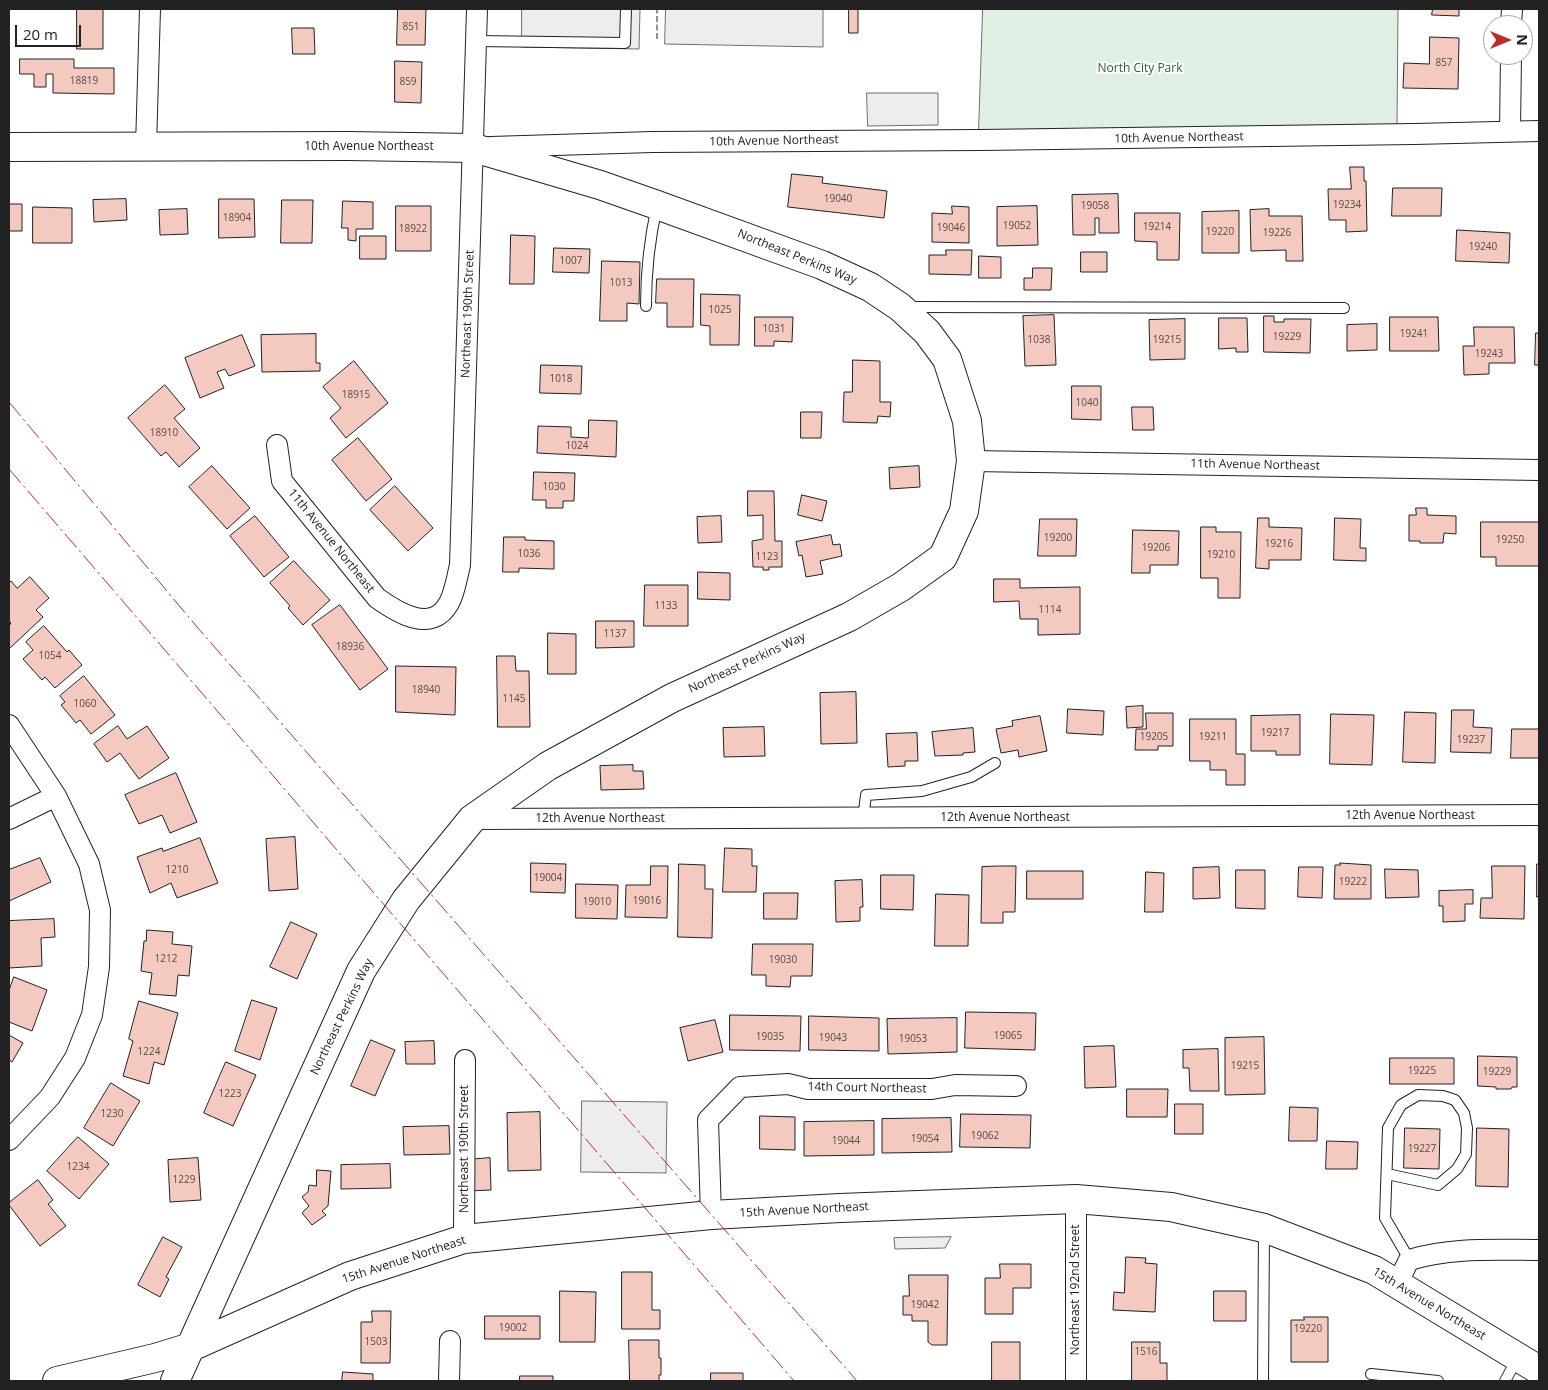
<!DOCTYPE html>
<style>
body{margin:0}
#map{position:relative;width:1548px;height:1390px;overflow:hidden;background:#fff;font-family:"Open Sans",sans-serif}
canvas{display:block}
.frame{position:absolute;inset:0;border:10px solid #222;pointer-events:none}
.north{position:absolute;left:1483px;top:15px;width:50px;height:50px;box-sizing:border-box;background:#fff;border:1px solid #a7a7a7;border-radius:50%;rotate:90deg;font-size:14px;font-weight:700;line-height:20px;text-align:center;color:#222}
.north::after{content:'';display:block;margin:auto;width:18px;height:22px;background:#c62828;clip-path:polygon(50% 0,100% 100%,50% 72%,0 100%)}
.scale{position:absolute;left:15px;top:25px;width:66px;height:22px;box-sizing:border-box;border:2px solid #222;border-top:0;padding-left:6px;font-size:15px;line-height:18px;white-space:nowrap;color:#222;-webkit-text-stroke:4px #fff;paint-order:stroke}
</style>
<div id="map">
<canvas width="1548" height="1390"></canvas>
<div class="frame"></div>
<div class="north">N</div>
<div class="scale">20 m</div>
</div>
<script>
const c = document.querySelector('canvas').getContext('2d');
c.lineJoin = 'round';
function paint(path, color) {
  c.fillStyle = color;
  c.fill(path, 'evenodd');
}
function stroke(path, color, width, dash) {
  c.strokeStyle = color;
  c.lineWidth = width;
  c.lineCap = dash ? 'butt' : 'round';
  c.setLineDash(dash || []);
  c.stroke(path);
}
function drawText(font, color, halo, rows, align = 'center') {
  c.font = font + ' "Open Sans",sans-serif';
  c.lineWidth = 4;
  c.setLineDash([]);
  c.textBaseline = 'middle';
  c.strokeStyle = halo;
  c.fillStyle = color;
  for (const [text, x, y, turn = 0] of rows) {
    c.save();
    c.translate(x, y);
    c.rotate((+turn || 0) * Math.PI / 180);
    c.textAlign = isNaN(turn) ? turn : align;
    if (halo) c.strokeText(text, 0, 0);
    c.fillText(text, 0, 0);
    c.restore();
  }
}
const green = new Path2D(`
 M983,9H1398L1397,127L979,130Z`);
paint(green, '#e0efe3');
stroke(green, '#6f6f6f', 1);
const parking = new Path2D(`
 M522,9H640L639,49L522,47Z
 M666,9H823V47L665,44Z
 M867,93H938V125L868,126Z
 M582,1101L667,1102L666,1173L581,1172Z
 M951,1237L945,1248L895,1249L894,1238Z`);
paint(parking, '#ededed');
stroke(parking, '#6f6f6f', 1);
const building = new Path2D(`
 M77,9H103V49H77Z
 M398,9H426L425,45H397Z
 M849,9H858V33H849Z
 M1433,9H1459V16L1432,15Z
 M292,28H314L315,54H293Z
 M1430,37L1459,38L1458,89L1403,88L1404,63L1429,64Z
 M20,59H74V68H114V94L53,93V74H46V87H34V74H20Z
 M395,61L422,62L421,103L395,102Z
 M1350,167H1364V181H1366L1367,231L1346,232V220H1329L1328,189H1351Z
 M792,174L823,177L822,183L887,191L884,218L788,207Z
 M1393,188H1442L1441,216H1392Z
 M1118,194L1119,233H1099V218H1095V235H1073L1072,195Z
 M126,199L127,220L94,222L93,200Z
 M219,199H254L255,237L219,238Z
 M282,200H313L312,243H281Z
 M343,201L373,202V229H356V241L348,240V228H342Z
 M9,204H22V231H9Z
 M396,206H431V251H396Z
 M952,206L969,207V243L932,242V213L952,214Z
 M1037,206L1038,245L997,246V207Z
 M33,207L72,208V243H33Z
 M187,209L188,234L160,235L159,210Z
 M1269,209V216H1302L1303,261H1286V250L1251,251L1250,210Z
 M1239,211V253H1202V212Z
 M1135,213H1180L1179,260H1157V242L1135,241Z
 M1457,230L1510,233L1509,263L1456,261Z
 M511,235L535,236L534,284H510Z
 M360,236H386V259H360Z
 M554,248L590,249L589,273L553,272Z
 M946,250H972L971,275L929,274V255H946Z
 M1081,252H1107V272H1081Z
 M979,256L1001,257V278H979Z
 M602,261L640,262L639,304L627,303V321H600Z
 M1033,268H1052L1051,290H1024V278H1032Z
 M657,279H694L693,327H667V303H656Z
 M701,294L740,295L739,345H710V326L701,325Z
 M1054,315L1056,365L1025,366L1023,316Z
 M1264,316H1274V322H1284V319H1311L1310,353L1264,352Z
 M755,317H793L792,342L774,341V346H755Z
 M1390,317H1438L1439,351H1390Z
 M1219,318H1247L1248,352H1236V348L1219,349Z
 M1185,319V359L1150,360L1149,320Z
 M1377,324V350L1347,351V325Z
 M1474,327H1514L1515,363H1489V374L1464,375L1463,346H1474Z
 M1536,333H1539V365H1535Z
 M316,334V363H320V371L262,372L261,335Z
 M242,335L255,366L229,376L225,369L217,372L224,388L200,398L185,358Z
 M853,360L880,361V402H891L890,417L878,416L877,423L843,422L844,392H852Z
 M354,361L388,403L346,438L330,418L341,408L323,387Z
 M541,365L582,366L581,394L540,393Z
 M165,385L185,409L174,418L200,448L179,467L166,452L161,456L128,418Z
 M1072,386H1101V420L1072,419Z
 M1132,407H1153L1154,430H1133Z
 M801,412H822L821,438H801Z
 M589,420L617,421L616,457L537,453L538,426L571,427V437L588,438Z
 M358,438L392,479L366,501L332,460Z
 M212,466L250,508L227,529L189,487Z
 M919,466L920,487L890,489L889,468Z
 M534,472L575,473L574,501H563V508H546V500H533Z
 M395,486L433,528L408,551L370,510Z
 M748,491H774L775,541H782V567H769V570H763V567H753L752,541L763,539V515L748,516Z
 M802,495L827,501L822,521L798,515Z
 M1416,508H1427V515L1456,516V534L1444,533L1443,543H1420V541H1409V515H1416Z
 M255,516L289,557L264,577L230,536Z
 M721,516L722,542L698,543L697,517Z
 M1258,518H1269V527L1302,528L1301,560H1269V569L1256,568Z
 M1335,518L1361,519L1360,548H1366V561L1334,560Z
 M1040,519H1077L1076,556H1038Z
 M1481,522H1539V566H1496V557H1481Z
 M1201,527H1216V532H1241L1240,598H1218V578H1201Z
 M1133,530L1179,531L1178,565H1150V573H1132Z
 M831,535L833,545L840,544L842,556L820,561L823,574L806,577L802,555L799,556L796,542Z
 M504,537H525V540L554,541V569L519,568V572H503Z
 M294,561L330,600L303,625L288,608L290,606L270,583Z
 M698,572L730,573V600L698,599Z
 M30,577L49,598L36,610L43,617L9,649V626L11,623L9,621V583L11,581L17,588Z
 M994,579H1020V588L1080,587V634L1038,635V619H1020L1019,601L994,602Z
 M645,585H688V626H644Z
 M340,605L388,669L360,690L312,625Z
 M596,621H634V647L596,648Z
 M44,626L67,652L69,650L82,665L55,688L45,677L42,680L23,659L33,650L26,642Z
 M548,633L576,634V674H548Z
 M497,656H515L516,671H529L530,727H498Z
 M396,666L456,667L455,715L396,712Z
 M84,676L115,715L91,734L80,720L76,723L61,705L65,702L60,696Z
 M856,692L857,743L821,744L820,693Z
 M1143,706V727L1127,728L1126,707Z
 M1068,709L1104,711L1103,735L1067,733Z
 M1452,710H1474L1473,727L1492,728L1491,753L1451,752Z
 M1405,712L1436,713L1435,763L1403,762Z
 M1146,713H1173V746H1158V750H1135L1136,729H1146Z
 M1331,714L1374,715L1372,765L1330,764Z
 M1300,715V755H1276V751H1251V716Z
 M1040,716L1047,751L1019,757L1018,750L1001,753L996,729L1013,726L1012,721Z
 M1190,719H1236V754H1245V785H1226V770H1210V761H1190Z
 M118,726L127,739L147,726L169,758L139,779L120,753L107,762L94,744Z
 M764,727L765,756L724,757L723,728Z
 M973,728L975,752L963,753V755L935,756L932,732Z
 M1512,729H1539V758H1511Z
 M917,733L918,761H905V766L888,767L886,734Z
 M633,765V771H643L644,789L601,790L600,766Z
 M176,773L197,822L170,833L162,815L139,824L125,795Z
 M295,837L298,889L269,891L266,839Z
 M200,838L218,883L177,898L171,883L150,893L137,857L162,848L163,851Z
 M725,848L752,849V866H757L756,892H723Z
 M40,858L51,882L9,901V870Z
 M531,863L566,864L565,893L531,892Z
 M1340,863L1371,865V899H1334L1335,865H1340Z
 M679,864L705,865V889H713L712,938L678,937Z
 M1537,864H1539V896L1537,897Z
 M651,866H668L667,918L625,917L626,885H650Z
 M998,866H1016L1015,912H1003V923H981L982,867Z
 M1492,866H1525L1524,919L1480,918L1481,898H1492Z
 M1219,867L1220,898L1193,899V868Z
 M1299,867H1323L1322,898L1298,897Z
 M1385,869L1418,870L1419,897L1386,898Z
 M1236,870H1265V909L1236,908Z
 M1027,871H1083V899H1027Z
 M1146,872L1164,873L1163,912H1145Z
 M881,875H914L913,910L881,909Z
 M862,880L863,907H860V921L836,922L835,881Z
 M576,884L618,885L617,919L576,918Z
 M1473,890V904H1465V921L1443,922V906H1439V891Z
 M764,893H798L797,919H764Z
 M936,894L969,895L968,946H935Z
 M54,919L55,937L41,938L42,966L9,968V921Z
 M291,922L317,934L297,979L270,967Z
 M147,930L173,932L172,944L192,946L189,976L178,975L176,996L149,994L152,973L141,971L144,941H146Z
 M753,944H813L812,976H791L790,987L766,986V975H752Z
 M14,977L47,990L32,1031L9,1022V991Z
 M252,1000L277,1008L260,1060L235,1051Z
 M139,1001L178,1013L164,1065L154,1062L149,1084L123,1076L133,1041L129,1039Z
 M966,1012L1036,1013L1035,1050L965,1048Z
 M730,1015L801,1016L800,1051L730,1050Z
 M809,1016L879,1018V1051L809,1050Z
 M957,1018V1052L888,1054L887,1019Z
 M715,1020L723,1052L688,1061L680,1028Z
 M9,1035L23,1043L12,1062L9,1060Z
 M1264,1037L1265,1094L1225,1095V1038Z
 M371,1040L395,1050L375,1096L351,1086Z
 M434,1041L435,1064H406L405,1042Z
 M1114,1046L1116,1087L1085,1088L1084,1047Z
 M1218,1049L1219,1091H1190L1189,1068H1183V1050Z
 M1478,1056L1517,1057V1087H1512L1511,1089H1496V1087L1478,1086Z
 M1390,1058H1454V1084H1390Z
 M226,1062L256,1075L233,1126L204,1113Z
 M111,1083L140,1101L113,1146L84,1128Z
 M1127,1089H1168L1167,1117H1127Z
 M1175,1104H1203V1134H1175Z
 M1290,1107L1318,1108L1317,1141H1289Z
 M540,1112L541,1170L508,1171L507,1113Z
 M961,1114L1031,1115L1030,1148L960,1147Z
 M760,1116L795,1117V1150L760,1149Z
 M951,1118L952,1152L882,1153V1119Z
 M874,1121V1155L804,1156V1122Z
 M449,1126L450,1154L404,1155L403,1127Z
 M1405,1128L1440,1129L1439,1169L1404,1168Z
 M1477,1128L1509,1129L1508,1187L1476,1186Z
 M78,1137L109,1164L79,1199L47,1171Z
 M1327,1141L1358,1142L1357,1169H1326Z
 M198,1158L201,1200L170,1202L168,1160Z
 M490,1158L491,1190L468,1191L466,1160Z
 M390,1164L391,1188L341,1189V1165Z
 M317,1170L331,1171L328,1206L322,1211L326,1215L312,1225L302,1213L309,1206L302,1197L308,1192L309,1185L316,1186Z
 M38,1180L53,1200L48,1204L66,1226L40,1246L9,1205V1203Z
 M163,1237L182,1247L166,1277L169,1279L160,1297L138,1285Z
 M1126,1257L1146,1258L1145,1263L1157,1264L1155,1312L1113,1310L1114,1292L1124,1293Z
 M1000,1264H1031V1288H1013V1314H985V1278H1000Z
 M622,1272H652V1310H660V1329H622Z
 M909,1275H948L947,1345H932L928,1342V1321H912V1315H903V1296H909Z
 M560,1291L596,1292L595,1342H560Z
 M1214,1291H1246V1321H1214Z
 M372,1311H391L390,1363H361V1322H372Z
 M485,1316H540V1339H485Z
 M1304,1317H1328V1362H1291V1320H1304Z
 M629,1340H659V1358H661V1375H659V1381H630Z
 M992,1342H1020V1381H992Z
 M1132,1342H1160V1363H1167V1381H1132Z
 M343,1372L373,1374V1381H342Z
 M711,1373H743V1381H711Z
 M520,1376H553V1381H520Z`);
paint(building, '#f3c9c0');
stroke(building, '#222', 1);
const service = new Path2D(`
 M476,41L625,43L626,9
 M646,306C646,269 649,241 657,206
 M908,307L1344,308
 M863,819L866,795L922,791L971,777L995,763
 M1387,1174L1438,1185L1457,1169L1466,1154L1467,1128L1464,1113L1455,1100L1443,1096L1418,1095L1401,1105L1388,1128L1385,1218L1409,1259
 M1371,1374L1438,1381
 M1263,1381L1264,1229
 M1505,1381L1517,1359`);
const minor = new Path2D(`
 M1511,25L1512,9
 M1510,131L1511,55
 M146,147L150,9
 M491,147L652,142L981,140L1414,134L1539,131
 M277,445L282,481L377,598C398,613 432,634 449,603C455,592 457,577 460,565L477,9
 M971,461L1539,470
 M9,725L56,796L89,864L100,910L99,967L92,1015L75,1058L50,1097L9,1140
 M9,819L56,796
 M472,819L1539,815
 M711,1215L708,1120L740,1087L788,1084L808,1089H932L955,1085L1016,1086
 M464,1239L465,1060
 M1397,1284L1409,1260C1451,1247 1495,1250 1539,1250
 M449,1381L450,1341
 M1076,1381V1199`);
const secondary = new Path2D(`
 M9,147L348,146L474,148L600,185L657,205L822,265L870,287L900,307L927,332L947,359L967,421L971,461L964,511L943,557L901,587L849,617L672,698L548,766L472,819L406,900L361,971L175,1381
 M57,1381L155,1358L191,1347L350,1276L464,1239L711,1215L840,1208L1076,1199L1171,1207L1264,1228L1374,1270L1539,1370`);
stroke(service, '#222', 12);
stroke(minor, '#222', 22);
stroke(secondary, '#222', 30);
stroke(service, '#fff', 10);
stroke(minor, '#fff', 20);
stroke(secondary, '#fff', 28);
stroke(new Path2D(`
 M657,39V9`), '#222', 1, [6, 2.5]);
stroke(new Path2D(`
 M9,402L197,627L857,1381
 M9,469L794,1381`), '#c62828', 1, [18, 4, 2.5, 4]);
drawText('10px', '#564c4a', null, [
 ["851",411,27],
 ["857",1444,63],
 ["18819",84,81],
 ["859",408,82],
 ["19040",838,199],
 ["19234",1347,205],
 ["19058",1095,206],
 ["18904",237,218],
 ["19052",1017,226],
 ["19214",1157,227],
 ["19046",951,228],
 ["18922",413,229],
 ["19220",1220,232],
 ["19226",1277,233],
 ["19240",1483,247],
 ["1007",571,261],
 ["1013",621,283],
 ["1025",720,310],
 ["1031",774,329],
 ["19241",1414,334],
 ["19229",1287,337],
 ["1038",1039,340],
 ["19215",1167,340],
 ["19243",1489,354],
 ["1018",561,379],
 ["18915",356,395],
 ["1040",1087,403],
 ["18910",164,433],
 ["1024",577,446],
 ["1030",554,487],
 ["19200",1058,538],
 ["19250",1510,540],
 ["19216",1279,544],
 ["19206",1156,548],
 ["1036",529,554],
 ["19210",1221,555],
 ["1123",767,557],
 ["1133",666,606],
 ["1114",1050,610],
 ["1137",615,634],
 ["18936",350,647],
 ["1054",50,656],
 ["18940",426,690],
 ["1145",514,699],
 ["1060",85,704],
 ["19217",1275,733],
 ["19205",1154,737],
 ["19211",1213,737],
 ["19237",1471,740],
 ["1210",177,870],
 ["19004",548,878],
 ["19222",1353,882],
 ["19016",647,901],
 ["19010",597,902],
 ["1212",166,959],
 ["19030",783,960],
 ["19065",1008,1036],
 ["19035",770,1037],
 ["19043",833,1038],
 ["19053",913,1039],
 ["1224",149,1052],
 ["19215",1245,1066],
 ["19225",1422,1071],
 ["19229",1497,1072],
 ["1223",230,1094],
 ["1230",112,1114],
 ["19062",985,1136],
 ["19054",925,1139],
 ["19044",846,1141],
 ["19227",1422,1149],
 ["1234",78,1167],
 ["1229",184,1180],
 ["19042",925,1305],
 ["19002",513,1328],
 ["19220",1308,1329],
 ["1503",376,1342],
 ["1516",1146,1352]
]);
drawText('12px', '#2f5e38', '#fff', [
 ["North City Park",1140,69]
]);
drawText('12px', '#222', '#fff', [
 ["10th Avenue Northeast",1179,138,-1],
 ["10th Avenue Northeast",774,141,-1],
 ["10th Avenue Northeast",369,147],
 ["Northeast Perkins Way",797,257,22],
 ["Northeast 190th Street",468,314,-88],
 ["11th Avenue Northeast",1255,465,1],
 ["11th Avenue Northeast",331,541,51],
 ["Northeast Perkins Way",747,663,-25],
 ["12th Avenue Northeast",1410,816],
 ["12th Avenue Northeast",1005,818],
 ["12th Avenue Northeast",600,819],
 ["Northeast Perkins Way",342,1017,-64],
 ["14th Court Northeast",867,1088,1],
 ["Northeast 190th Street",465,1149,-90],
 ["15th Avenue Northeast",804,1210,-3],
 ["15th Avenue Northeast",404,1260,-18],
 ["Northeast 192nd Street",1076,1290,-90],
 ["15th Avenue Northeast",1429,1304,31]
]);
</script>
